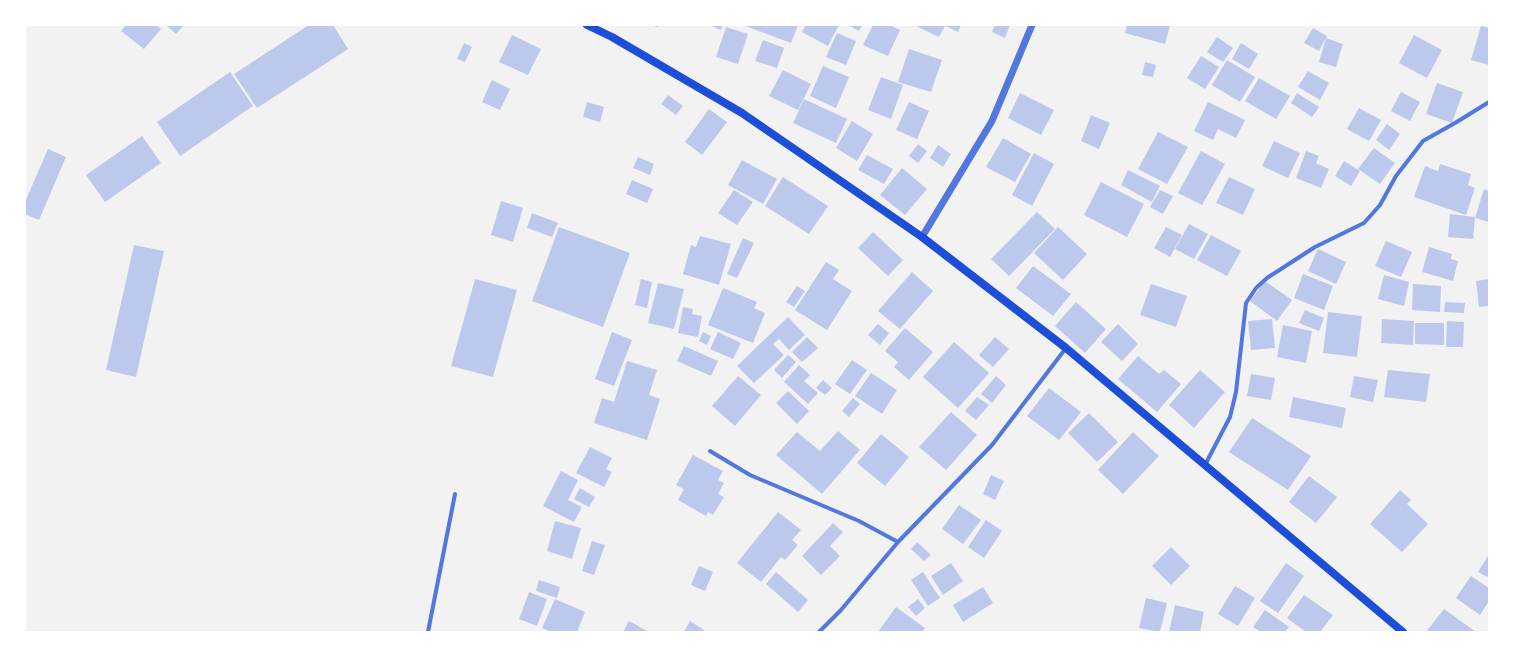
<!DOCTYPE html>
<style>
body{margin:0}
#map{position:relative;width:1514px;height:657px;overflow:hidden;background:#f2f2f2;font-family:Mulish,sans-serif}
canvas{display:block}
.frame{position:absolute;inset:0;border:26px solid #fff;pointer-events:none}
</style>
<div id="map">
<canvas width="1514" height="657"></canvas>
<div class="frame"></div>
</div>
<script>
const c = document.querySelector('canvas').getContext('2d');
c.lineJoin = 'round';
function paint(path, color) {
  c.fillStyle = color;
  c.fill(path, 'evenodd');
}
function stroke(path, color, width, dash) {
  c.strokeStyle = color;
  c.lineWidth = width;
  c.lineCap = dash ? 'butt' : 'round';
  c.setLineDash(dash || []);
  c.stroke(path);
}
paint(new Path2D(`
 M126,25H156L161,29L144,49L121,31Z
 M166,25H184L176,34Z
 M309,25H333L348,49L257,108L234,74Z
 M647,25H658V27Z
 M709,25H723L721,30Z
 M743,25H798L791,43Z
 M806,25H839L828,46L802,32Z
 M848,25H862L859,31Z
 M873,25H889L900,30L888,56L863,45Z
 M914,25H961L958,32L945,26L939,37Z
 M995,25H1010L1005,38L992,32Z
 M1127,25H1170L1165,44L1125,33Z
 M1481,26L1489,28V65L1471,60Z
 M726,27L748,34L738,64L716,57Z
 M1313,28L1327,36L1319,51L1304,43Z
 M837,33L856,41L846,65L826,57Z
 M512,35L541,49L528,75L499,62Z
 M1414,35L1442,50L1427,78L1399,63Z
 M1217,37L1233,48L1223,62L1207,52Z
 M1326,38L1343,44L1336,67L1319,62Z
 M763,40L784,48L777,68L755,61Z
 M464,43L472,47L465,62L457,59Z
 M1241,43L1258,54L1249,69L1232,59Z
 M909,49L942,60L931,92L898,82Z
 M1201,56L1219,67L1205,89L1187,78Z
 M1227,60L1255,77L1240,102L1212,85Z
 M1145,62L1156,65L1153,77L1142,75Z
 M823,66L849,77L836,108L810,96Z
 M783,70L811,84L798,110L769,96Z
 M1308,71L1329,83L1320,100L1298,87Z
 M230,72L253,106L180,156L157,122Z
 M881,77L903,85L891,119L868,110Z
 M1259,78L1290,96L1276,119L1245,101Z
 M492,80L510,89L500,110L482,102Z
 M1437,83L1463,92L1452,123L1426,114Z
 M1401,92L1420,102L1410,121L1391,111Z
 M1020,93L1054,110L1041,135L1008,118Z
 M1297,93L1319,107L1312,117L1291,103Z
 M668,95L683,106L676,115L661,104Z
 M804,99L847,119L836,143L793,123Z
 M587,102L604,107L600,122L583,117Z
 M909,102L929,111L917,139L896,130Z
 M1208,102L1245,120L1236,138L1218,129L1213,140L1194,131Z
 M1359,108L1381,120L1369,141L1347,129Z
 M709,109L727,122L702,155L685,142Z
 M1091,115L1110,123L1099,149L1081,141Z
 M852,121L873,134L857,161L836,148Z
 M1387,124L1400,134L1389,150L1376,140Z
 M1158,132L1188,147L1167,184L1138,169Z
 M142,136L161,163L105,202L86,175Z
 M1003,138L1031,154L1015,182L986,167Z
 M1274,141L1300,153L1288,178L1262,166Z
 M918,144L927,151L918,163L909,156Z
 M938,145L951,154L943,167L930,158Z
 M1374,148L1395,163L1380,184L1358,169Z
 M48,149L66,157L39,220L25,214V202Z
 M1201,151L1225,164L1202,205L1178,193Z
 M1306,151L1319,156L1316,163L1329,169L1321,188L1296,178Z
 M1034,153L1054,164L1032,206L1012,195Z
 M867,155L893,169L884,184L858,170Z
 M638,157L654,164L650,175L633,168Z
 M742,160L777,179L763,204L728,185Z
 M1344,161L1360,171L1351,186L1335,176Z
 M1440,164L1471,174L1468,185L1475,188L1466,215L1414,197L1425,166L1438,171Z
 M902,168L927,189L905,215L880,195Z
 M1128,170L1160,186L1152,202L1121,185Z
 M783,177L828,206L809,234L765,206Z
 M1229,177L1255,189L1243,215L1216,203Z
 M632,180L653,189L647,203L626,194Z
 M1101,182L1144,204L1127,237L1084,215Z
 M1484,189L1489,191V222L1475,218Z
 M734,190L753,202L737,225L718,213Z
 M1160,190L1173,196L1163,214L1150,207Z
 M501,201L523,208L513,242L491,235Z
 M1037,212L1055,229L1009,276L991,259Z
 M532,213L558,223L552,237L527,228Z
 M1450,214L1475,217L1473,239L1448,237Z
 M1189,224L1208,234L1194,259L1175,249Z
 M559,227L630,253L603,327L532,301Z
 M1058,227L1087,254L1063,280L1034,253Z
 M1166,227L1182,235L1170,257L1154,248Z
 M873,232L903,260L888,276L858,248Z
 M1211,235L1241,251L1227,276L1197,260Z
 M700,236L731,244L719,285L683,274L691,245L696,247Z
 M743,238L754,243L737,278L727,274Z
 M1386,241L1412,252L1401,277L1375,266Z
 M134,245L164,251L136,377L106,370Z
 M1429,247L1452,254L1451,259L1458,261L1453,281L1422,272Z
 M1318,249L1346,262L1336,284L1308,271Z
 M826,262L839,270L833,279L852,291L827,330L795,310Z
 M1033,266L1071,294L1053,316L1016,288Z
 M912,272L933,291L900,329L878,311Z
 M1303,274L1333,286L1324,310L1294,298Z
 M1384,275L1409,282L1404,306L1378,299Z
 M475,279L517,290L493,377L451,366Z
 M641,279L652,282L647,308L635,305Z
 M1489,279V306L1479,307L1476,281Z
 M1265,281L1292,300L1277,321L1250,301Z
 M658,283L684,289L674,329L648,323Z
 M1151,284L1187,296L1176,327L1140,315Z
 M1413,284L1441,286L1440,312L1412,310Z
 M797,286L805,291L794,307L786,302Z
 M723,288L757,302L754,308L765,313L753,343L708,325Z
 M1076,302L1106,329L1085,353L1055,326Z
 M1445,302L1465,303L1464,313L1444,312Z
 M683,307L693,309L692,314L702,316L698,337L678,333Z
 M1305,310L1324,318L1319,331L1299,323Z
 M1328,312L1362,316L1357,357L1323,353Z
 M788,317L805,335L789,350L779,339L773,344L784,355L754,383L737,366Z
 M1272,319L1275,348L1251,350L1248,321Z
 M1382,319L1414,321L1413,345L1381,343Z
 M1447,321L1464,322L1463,347H1446Z
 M1415,323H1444V345L1415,344Z
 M878,324L889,333L880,345L868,335Z
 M1118,324L1138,344L1122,361L1101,342Z
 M1283,325L1312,331L1306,363L1277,357Z
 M905,328L933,352L909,380L894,367L898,362L885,351Z
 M612,332L632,340L614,386L595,379Z
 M703,332L711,336L707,345L699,341Z
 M718,332L741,343L733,359L710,349Z
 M807,337L818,348L802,362L792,352Z
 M995,337L1009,349L993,367L979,355Z
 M954,342L989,373L958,408L923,377Z
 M684,346L718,361L711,376L677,361Z
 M788,355L796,362L782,378L774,370Z
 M1138,356L1159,374L1164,370L1181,384L1157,412L1118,379Z
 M852,360L867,370L850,394L835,384Z
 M627,361L657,370L649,395L660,399L647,440L594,423L602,398L614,402Z
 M799,365L810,375L804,381L818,393L808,404L784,382Z
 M1200,370L1225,392L1194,428L1169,405Z
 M1388,370L1430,374L1426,402L1384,397Z
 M871,373L897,390L882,414L855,396Z
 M1251,374L1275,378L1271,400L1247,396Z
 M738,376L761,395L735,426L712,406Z
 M996,376L1006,385L992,403L981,394Z
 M1354,376L1378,380L1373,402L1350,397Z
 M823,380L832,388L825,395L816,388Z
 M1049,388L1081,412L1059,440L1027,416Z
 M788,391L809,411L797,424L776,403Z
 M977,397L989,405L976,420L965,411Z
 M1293,397L1346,408L1342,428L1289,417Z
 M853,398L860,404L849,417L842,411Z
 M951,412L977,435L946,470L919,447Z
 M1089,413L1118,442L1097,462L1068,433Z
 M1252,418L1311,456L1288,490L1229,452Z
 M838,431L860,450L822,494L776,455L797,432L820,451Z
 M1133,432L1159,456L1123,494L1098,470Z
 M881,434L909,457L885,486L857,463Z
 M590,447L612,458L606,469L612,472L604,487L576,473Z
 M693,455L723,471L718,480L724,483L718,494L724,497L713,515L708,512L706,516L678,500L684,489L676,485Z
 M561,471L578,480L568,500L582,507L574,522L543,506Z
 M991,475L1004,481L995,500L983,494Z
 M1309,476L1337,497L1316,523L1289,502Z
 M580,488L595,497L589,507L574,499Z
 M1400,490L1411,500L1407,504L1428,524L1402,552L1370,524Z
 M959,505L981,520L963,544L942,529Z
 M778,512L801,530L792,540L798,545L785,560L781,557L761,582L737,563Z
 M986,520L1002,531L984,558L968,547Z
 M555,521L581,528L572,559L547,551Z
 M833,523L843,532L830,546L840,556L821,575L802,556Z
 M592,541L605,545L594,575L582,571Z
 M917,542L931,555L924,561L911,549Z
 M1171,547L1190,566L1171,585L1152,566Z
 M1489,554V578L1478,572Z
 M951,563L963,581L943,595L931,576Z
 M1286,563L1304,576L1278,613L1260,601Z
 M699,566L713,572L705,591L691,585Z
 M776,572L808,600L798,612L766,584Z
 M923,572L940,598L928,606L911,580Z
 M1471,576L1489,588V601L1480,615L1456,598Z
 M539,580L560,587L557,598L536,591Z
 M1235,586L1255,598L1238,626L1218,614Z
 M983,587L993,603L963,622L953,605Z
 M529,592L547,599L537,626L519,619Z
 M1304,595L1333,615L1320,632H1306L1287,618Z
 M1146,598L1167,603L1160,632L1139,628Z
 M555,599L585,612L577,632H551L542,628Z
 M918,599L925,608L916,616L908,607Z
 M1175,605L1204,612L1200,632H1169Z
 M896,607L925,628L922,632H878Z
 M1444,609L1476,632H1426Z
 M1265,610L1289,627L1285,632H1261L1253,627Z
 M629,621L649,632H623Z
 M690,621L704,630L703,632H684Z`), '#bdc9ec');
stroke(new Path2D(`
 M710,451L750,475L859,521L898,542
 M1205,465L1230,417L1236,392L1246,303L1256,288L1267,278L1315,247L1364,223L1380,205L1396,176L1423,141L1455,123L1489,102
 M428,632L455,494
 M819,632L841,610L898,542L992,445L1066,348`), '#5277de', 4);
stroke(new Path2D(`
 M922,237L992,121L1032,25`), '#5277de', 7);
stroke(new Path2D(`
 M587,25L612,37L742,113L922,237L1066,348L1403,632`), '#1d4ed8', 8);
</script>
